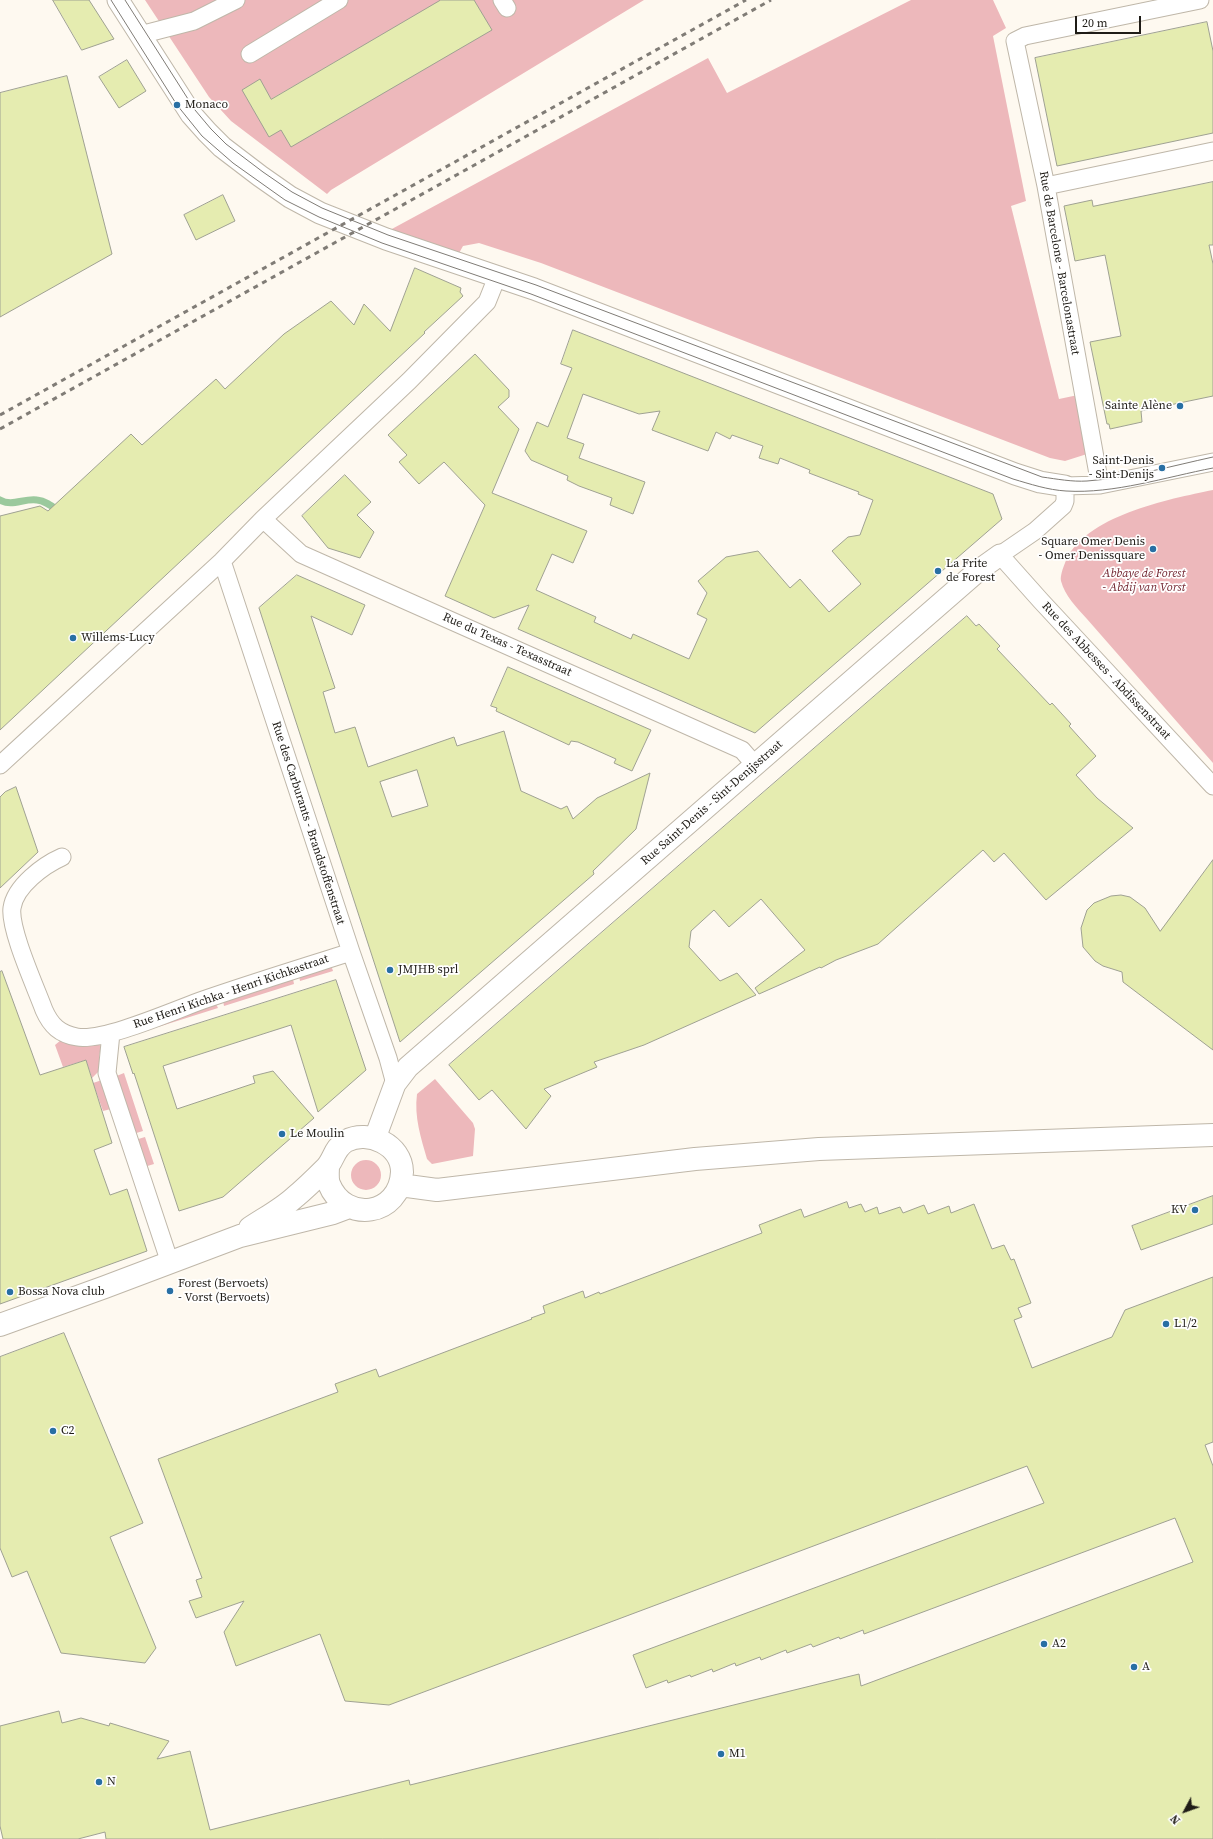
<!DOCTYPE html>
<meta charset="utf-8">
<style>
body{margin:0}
#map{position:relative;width:1213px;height:1839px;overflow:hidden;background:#fef9f0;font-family:"Source Serif 4",serif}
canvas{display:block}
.north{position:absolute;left:1165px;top:1791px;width:40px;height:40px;-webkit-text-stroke:3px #fff;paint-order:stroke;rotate:229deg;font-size:11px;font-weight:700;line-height:16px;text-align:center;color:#1f1c17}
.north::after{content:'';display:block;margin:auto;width:14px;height:18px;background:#1f1c17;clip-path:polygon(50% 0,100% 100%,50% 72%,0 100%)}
.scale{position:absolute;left:1075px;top:16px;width:66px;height:18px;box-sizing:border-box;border:2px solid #1f1c17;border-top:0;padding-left:5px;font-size:12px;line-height:14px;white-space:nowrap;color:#1f1c17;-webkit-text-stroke:3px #fff;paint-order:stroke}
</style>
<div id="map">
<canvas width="1213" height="1839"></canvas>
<div class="north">N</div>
<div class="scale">20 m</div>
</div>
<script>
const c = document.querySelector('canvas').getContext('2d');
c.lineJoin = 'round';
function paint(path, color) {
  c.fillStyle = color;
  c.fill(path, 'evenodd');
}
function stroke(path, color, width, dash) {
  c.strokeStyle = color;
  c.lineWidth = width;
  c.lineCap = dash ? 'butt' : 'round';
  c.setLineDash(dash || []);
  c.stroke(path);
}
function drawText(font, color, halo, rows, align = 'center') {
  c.font = font + ' "Source Serif 4",serif';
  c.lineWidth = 3.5;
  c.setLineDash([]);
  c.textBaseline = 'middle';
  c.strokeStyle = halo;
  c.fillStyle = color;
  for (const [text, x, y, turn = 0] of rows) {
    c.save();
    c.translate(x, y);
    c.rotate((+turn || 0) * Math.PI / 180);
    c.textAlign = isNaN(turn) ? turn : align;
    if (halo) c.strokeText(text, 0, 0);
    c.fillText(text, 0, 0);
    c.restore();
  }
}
paint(new Path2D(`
 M145,0H644L331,190L327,194L231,121L209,97Z
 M911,0H993L1006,28L993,36L1026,201L1011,206L1059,399L1078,395L1087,454L1065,461L1050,458L541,263L479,243L463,246L458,255L390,230L708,58L727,93Z
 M1213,490V763L1087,619C1077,608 1065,596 1061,581C1060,576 1063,568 1065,563C1083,516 1169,499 1213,490Z
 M331,965L333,971L300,981L299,976Z
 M293,979L294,984L224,1006L223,1001Z
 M216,1004L218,1008L158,1027L157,1023Z
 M61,1040L98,1044L101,1046L99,1058V1071L92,1078L86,1060L63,1067L55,1045Z
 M124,1073L143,1131L133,1134L114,1077Z
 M435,1079L473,1123L475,1129L473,1156L432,1164L427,1159C421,1138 414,1117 417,1094Z
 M102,1080L111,1109L103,1111L93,1083Z
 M145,1137L154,1164L144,1167L135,1140Z
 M351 1175a15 15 0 1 1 30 0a15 15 0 1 1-30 0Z`), '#edb8bb');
stroke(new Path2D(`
 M0,500C12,507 24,498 37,500C46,501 53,507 60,512`), '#9bc99d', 7);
const building = new Path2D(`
 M53,0H89L114,39L82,50Z
 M441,0H474L492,30L291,147L281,130L269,137L242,90L260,79L271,99Z
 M1207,22L1213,51V133L1057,166L1035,58Z
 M127,60L146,91L119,108L99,77Z
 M67,76L112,254L0,317V93Z
 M1213,182V245H1209L1213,264V396L1141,411L1142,422L1110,429L1109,424H1107L1090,342L1121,336L1105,255L1075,261L1064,206L1092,200L1093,206Z
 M223,195L235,221L196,240L184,215Z
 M415,268L461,288L460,292L463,296L424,332L425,333L0,730V516L40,506L48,511L131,434L142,445L216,379L225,389L284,334L331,301L354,325L364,304L390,331Z
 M573,330L993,494L1002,519L755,733L518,629L529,605L494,618L445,596L485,505L444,462L419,484L399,462L407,455L388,435L475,354L509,390V397L498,407L519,429L492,493L587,531L573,563L552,554L536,590L596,617L594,622L631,639L633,634L689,659L707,619L697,614L707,593L698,581L726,557L758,551L790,588L800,579L829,612L861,584L832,551L848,537L860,535L873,500L858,494L859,492L809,473L810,470L780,458L778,464L759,458L763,446L732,435L730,439L716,432L708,451L652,430L660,411L639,414L583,394L567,438L584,444L579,458L645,482L633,514L610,505L612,498L579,486L567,480L568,476L531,460L525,451L537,422L548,427L572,368L561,364Z
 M345,475L371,502L357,515L374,532L360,558L328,548L302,516Z
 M297,575L365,605L352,635L311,616L335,688L323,692L335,733L355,727L368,767L454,737L457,746L504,731L521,791L561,809L567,806L573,819L597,798L650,773L636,829L593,871L594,874L400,1042L259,608ZM417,770L428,806L392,817L380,782Z
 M967,616L976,626L979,624L1000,646L997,649L1050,705L1052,703L1071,724L1069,726L1096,756L1076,775L1097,798L1133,828L1046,900L1004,853L994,862L983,850L878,944L836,960L821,968L820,967L759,994L755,988L805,950L761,899L729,927L714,910L691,931L689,947L720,981L737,973L756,995L644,1045L594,1062L597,1067L544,1089L551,1096L526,1129L492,1090L479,1100L449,1065Z
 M508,667L651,730L632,771L614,763L616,759L578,742L571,741L569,745L496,711L497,708L491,706Z
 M16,787L38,852L0,888V797L5,792Z
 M1213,860V1050L1123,982L1122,972L1103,966L1095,961L1083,947L1081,928L1087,910L1094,903L1111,896L1121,895L1130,897L1145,908L1160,931Z
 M2,971L40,1075L86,1060L112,1143L94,1150L110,1195L127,1189L147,1251L0,1304V972Z
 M336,980L366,1070L318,1112L291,1025L163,1066L177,1109L255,1083L253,1076L273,1071L314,1118L223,1197L179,1211L134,1073L133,1074L124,1047Z
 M1213,1196V1224L1141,1250L1132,1226Z
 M847,1202L849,1208L861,1204L865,1212L877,1207L879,1214L900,1207L903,1213L924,1205L928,1214L949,1206L951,1213L974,1204L992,1249L1004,1245L1011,1260L1014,1259L1031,1303L1018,1308L1022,1317L1014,1320L1032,1368L1112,1337L1125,1310L1213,1277V1442L1205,1445L1213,1466V1839H106L105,1832L78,1839H3L0,1826V1726L59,1711L62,1723L81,1718L109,1726L110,1723L169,1741L157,1759L190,1751L210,1830L409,1780L410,1785L859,1674L861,1686L1193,1562L1175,1518L864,1634L863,1630L840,1639L839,1637L813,1647L811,1644L787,1653L786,1650L761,1660L760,1657L736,1666L735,1663L713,1672L712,1669L691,1677L690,1675L668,1683L667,1680L646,1688L633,1655L1044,1503L1027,1466L389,1705L345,1701L320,1634L236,1666L224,1632L244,1601L196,1618L189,1601L202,1597L196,1580L202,1578L158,1459L338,1392L335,1384L376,1369L379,1377L532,1319L531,1318L545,1313L543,1306L583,1291L585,1298L599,1292L600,1294L762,1233L759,1225L801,1209L804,1217Z
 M64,1333L143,1523L110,1537L156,1648L145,1663L61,1653L27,1571L12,1577L0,1548V1357Z`);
paint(building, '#e5ecb0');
stroke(building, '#9fa192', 1);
const minor = new Path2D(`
 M502,0L507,8
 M140,35L194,21L236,0
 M250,54L339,0
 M1046,186L1213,151
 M1213,462L1100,485L1065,486V501L1063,506L1035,531L1000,555L1041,601L1213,786
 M1100,485L1046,186L1015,41L1025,36L1200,0
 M263,519L301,554L742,750L755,765
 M222,561L351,952L388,1058L395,1084
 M0,765L222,561L263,519L409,381L487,302L497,277
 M62,857C44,865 15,886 12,908C9,929 36,988 44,1010C51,1026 60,1034 77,1037C103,1042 175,1010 203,1000C252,983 301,968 351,952
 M111,1033L107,1073L170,1263`);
const tertiary = new Path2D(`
 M118,0L191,114L207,132L222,147L260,176L290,197L320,213L386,239L534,289L1015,474L1040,482L1065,486
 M375,1138L395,1084L408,1067L979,570L1000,555`);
const secondary = new Path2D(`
 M400,1185L437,1190L695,1159L819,1149L1213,1135
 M250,1228C265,1218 282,1209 295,1197C306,1188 316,1178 326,1168C334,1160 334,1148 346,1141C368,1129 402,1145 402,1172C400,1216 345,1224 329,1184C327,1179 328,1171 328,1166
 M0,1325L105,1287L240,1236L333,1213L349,1207`);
stroke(minor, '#bfb7a9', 19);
stroke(tertiary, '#bfb7a9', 23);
stroke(secondary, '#bfb7a9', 24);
stroke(minor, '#fff', 17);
stroke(tertiary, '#fff', 21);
stroke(secondary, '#fff', 22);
stroke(new Path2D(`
 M111,0L177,105L202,136L233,163L285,200L319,217L382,243L531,294L1013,479C1030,484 1048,490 1066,491C1114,494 1166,477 1213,468
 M125,0L195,110L211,129L226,144L263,172L292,192L322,208L388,235L536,285L1042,477C1057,479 1072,482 1087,481C1129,478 1172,466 1213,457`), '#807c76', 1);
stroke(new Path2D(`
 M0,415L746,0
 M0,429L771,0`), '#807c76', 3, [5, 5]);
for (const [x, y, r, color] of [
 [177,105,4,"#286fa4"],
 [1180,406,4,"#286fa4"],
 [1162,468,4,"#286fa4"],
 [1153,549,4,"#286fa4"],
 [938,571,4,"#286fa4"],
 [73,638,4,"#286fa4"],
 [390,970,4,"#286fa4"],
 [282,1134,4,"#286fa4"],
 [1195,1210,4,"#286fa4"],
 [170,1291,4,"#286fa4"],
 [10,1292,4,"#286fa4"],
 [1166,1324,4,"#286fa4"],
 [53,1431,4,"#286fa4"],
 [1044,1644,4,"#286fa4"],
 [1134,1667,4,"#286fa4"],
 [721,1754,4,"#286fa4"],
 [99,1782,4,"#286fa4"]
]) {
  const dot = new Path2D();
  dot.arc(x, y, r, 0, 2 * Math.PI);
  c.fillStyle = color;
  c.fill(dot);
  stroke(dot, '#fff', 1.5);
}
drawText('12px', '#1f1c17', '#fff', [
 ["Monaco",185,105],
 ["Sainte Alène",1172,406,"right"],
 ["Saint-Denis",1154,461,"right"],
 ["- Sint-Denijs",1154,475,"right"],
 ["Square Omer Denis",1145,542,"right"],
 ["- Omer Denissquare",1145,556,"right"],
 ["La Frite",946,564],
 ["de Forest",946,578],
 ["Willems-Lucy",81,638],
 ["JMJHB sprl",398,970],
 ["Le Moulin",290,1134],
 ["KV",1187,1210,"right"],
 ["Forest (Bervoets)",178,1284],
 ["- Vorst (Bervoets)",178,1298],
 ["Bossa Nova club",18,1292],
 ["L1/2",1174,1324],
 ["C2",61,1431],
 ["A2",1052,1644],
 ["A",1142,1667],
 ["M1",729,1754],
 ["N",107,1782]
], 'left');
drawText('12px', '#1f1c17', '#fff', [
 ["Rue de Barcelone - Barcelonastraat",1059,263,80],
 ["Rue du Texas - Texasstraat",507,645,24],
 ["Rue des Abbesses - Abdissenstraat",1106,671,47],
 ["Rue Saint-Denis - Sint-Denijsstraat",712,803,-41],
 ["Rue des Carburants - Brandstoffenstraat",308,823,72],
 ["Rue Henri Kichka - Henri Kichkastraat",231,992,-19]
]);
drawText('italic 12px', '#722631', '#fff', [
 ["Abbaye de Forest",1144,574],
 ["- Abdij van Vorst",1144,588]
]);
</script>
